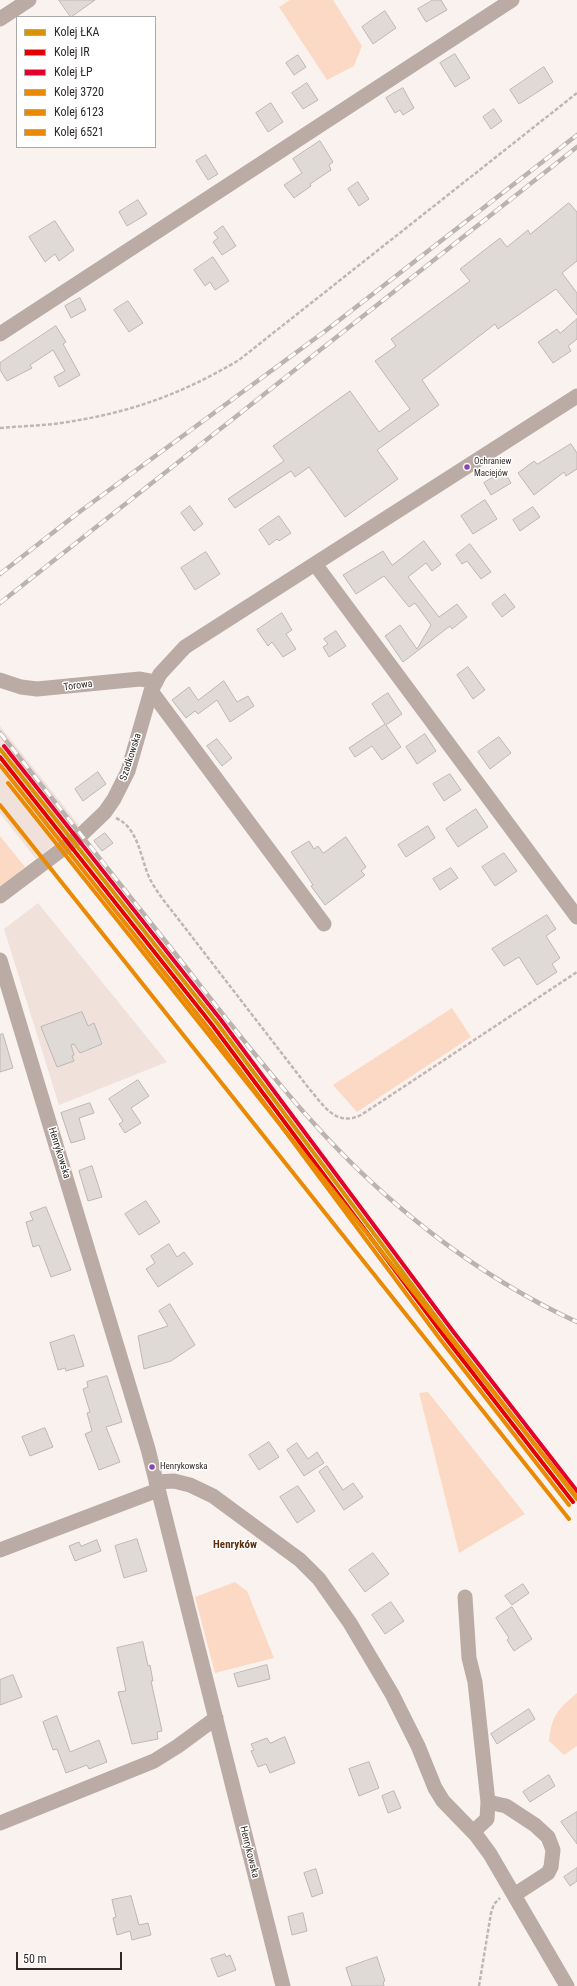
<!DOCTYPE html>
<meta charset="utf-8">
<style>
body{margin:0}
#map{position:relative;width:577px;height:1986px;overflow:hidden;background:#faf2ee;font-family:"Roboto Condensed",sans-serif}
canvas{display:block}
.legend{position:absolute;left:16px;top:16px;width:140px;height:132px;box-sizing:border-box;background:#fff;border:1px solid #acaaa9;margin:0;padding:5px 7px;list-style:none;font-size:12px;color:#2f2a27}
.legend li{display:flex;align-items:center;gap:8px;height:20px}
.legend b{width:20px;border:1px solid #acaaa9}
.scale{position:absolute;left:16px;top:1952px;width:106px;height:18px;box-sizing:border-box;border:2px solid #2f2a27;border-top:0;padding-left:5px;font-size:12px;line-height:14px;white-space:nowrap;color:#2f2a27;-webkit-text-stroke:3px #fff;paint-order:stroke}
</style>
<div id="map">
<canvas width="577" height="1986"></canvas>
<ul class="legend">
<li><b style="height:5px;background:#d99306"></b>Kolej ŁKA</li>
<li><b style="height:5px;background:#e50000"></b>Kolej IR</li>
<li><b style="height:5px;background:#e4002b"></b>Kolej ŁP</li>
<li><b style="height:5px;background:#ea8a04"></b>Kolej 3720</li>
<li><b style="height:5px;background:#ea8a04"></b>Kolej 6123</li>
<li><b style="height:5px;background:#ea8a04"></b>Kolej 6521</li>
</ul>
<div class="scale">50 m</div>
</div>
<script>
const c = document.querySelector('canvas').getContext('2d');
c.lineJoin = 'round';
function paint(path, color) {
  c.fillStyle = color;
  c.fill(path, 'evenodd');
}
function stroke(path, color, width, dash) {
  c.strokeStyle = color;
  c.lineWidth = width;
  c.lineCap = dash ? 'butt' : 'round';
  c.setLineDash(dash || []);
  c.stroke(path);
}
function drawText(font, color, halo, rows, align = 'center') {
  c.font = font + ' "Roboto Condensed",sans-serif';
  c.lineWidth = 3;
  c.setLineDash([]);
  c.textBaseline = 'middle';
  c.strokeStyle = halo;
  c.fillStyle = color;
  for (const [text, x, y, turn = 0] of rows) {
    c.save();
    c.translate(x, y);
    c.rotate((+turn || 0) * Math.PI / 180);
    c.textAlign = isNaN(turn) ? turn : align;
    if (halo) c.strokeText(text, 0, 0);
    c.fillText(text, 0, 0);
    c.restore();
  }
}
paint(new Path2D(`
 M0,726L79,825L36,859L0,813Z
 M38,903L167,1062L59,1105L4,929Z`), '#f0e2db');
paint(new Path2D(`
 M290,0H333L362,46L354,66L327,80L279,7Z
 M0,836L25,867L0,888Z
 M452,1008L471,1037L357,1112L333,1085Z
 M428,1392L525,1514L459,1553L419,1393Z
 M235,1582L247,1591L274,1658L215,1673L195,1597Z
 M577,1693V1746L564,1755L549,1741C552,1715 557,1710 577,1693Z`), '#fcd9c5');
const building = new Path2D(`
 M59,0H95L71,17Z
 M433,0H441L447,10L426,22L418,9Z
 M385,11L396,28L373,44L362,27Z
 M455,54L470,78L455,87L440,63Z
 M298,55L306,67L294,75L286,63Z
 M544,67L553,82L519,104L510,90Z
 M307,83L318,100L303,109L292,93Z
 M403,88L414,108L403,115L400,110L395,113L386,98Z
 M271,103L283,122L268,132L256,113Z
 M494,109L502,121L491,129L483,117Z
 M320,141L333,162L329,165L331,170L310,184L311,186L294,198L284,185L302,173L293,159Z
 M206,155L218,174L208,180L196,161Z
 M358,182L369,199L359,206L348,189Z
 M138,200L147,214L127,226L119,212Z
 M569,203L577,212V261L562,273L577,293V315L556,289L498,329L495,324L422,380L439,405L377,450L398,479L345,517L309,467L295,477L291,471L235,508L228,499L284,461L273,446L350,391L379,432L410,409L375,361L396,346L391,339L470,281L460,269L500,238L507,247L528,230L530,234Z
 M55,221L74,250L59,261L55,254L45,262L29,237Z
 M223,226L236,246L222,255L213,242L218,238L214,233Z
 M213,257L229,281L215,290L210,282L205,286L194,270Z
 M80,298L86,310L71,318L65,306Z
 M128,301L143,323L129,332L114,310Z
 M577,319V339L568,346L571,351L553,363L538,342L557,329L560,333Z
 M56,326L66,342L63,344L80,375L59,387L54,377L65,371L53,350L30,365L32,368L7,381L0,370V363Z
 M571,444L577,453V469L566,476L564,472L534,495L518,473L534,461L537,464Z
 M504,471L511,483L491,495L484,483Z
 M485,500L497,519L473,534L461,516Z
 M190,506L203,524L194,531L181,513Z
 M533,507L540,517L520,531L513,520Z
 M279,516L291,533L279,541L277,539L269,545L259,530Z
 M424,541L441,564L432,571L426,563L408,577L439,617L457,604L467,617L452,629L450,626L403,662L385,636L400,625L417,649L431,625L415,603L409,607L384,576L356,594L343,575L383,551L392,565Z
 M470,544L491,572L481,579L467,561L462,564L456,555Z
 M206,552L220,574L195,590L181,568Z
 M505,594L515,607L502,617L492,604Z
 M282,613L292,630L286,634L296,649L283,657L272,642L268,646L257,630Z
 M336,631L346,646L329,657L323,647L328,644L324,639Z
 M468,667L485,690L473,699L457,675Z
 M224,681L237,702L248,696L254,706L230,722L217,700L198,714L195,711L186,718L172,700L189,687L198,700Z
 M388,693L402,714L386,725L401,747L382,760L372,746L355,757L349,748L385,724L372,704Z
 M425,734L436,751L417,764L406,747Z
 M499,737L511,753L490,769L478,752Z
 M217,739L232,758L222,766L207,746Z
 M98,772L106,784L83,801L75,789Z
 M450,774L461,790L444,801L433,784Z
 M476,809L488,827L458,847L446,829Z
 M428,826L435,838L406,857L398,845Z
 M105,833L113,843L102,851L94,841Z
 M346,837L366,867L361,871L365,875L325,905L311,886L313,885L291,852L309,841L314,849L318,846L323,853Z
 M504,853L517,871L495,886L482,867Z
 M451,868L458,878L440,890L433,879Z
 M547,915L556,929L546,936L560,958L552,964L557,972L537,985L519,957L504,966L492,949Z
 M82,1012L88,1026L94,1023L102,1044L80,1053L74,1044L71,1045L74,1055L72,1056L74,1061L57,1067L41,1027Z
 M3,1034L13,1068L0,1072V1035Z
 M138,1080L149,1096L131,1108L141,1123L125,1133L119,1124L123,1121L109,1099Z
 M90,1103L94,1113L79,1118L85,1139L71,1143L61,1113Z
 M92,1166L102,1197L88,1201L79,1171Z
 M146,1201L160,1222L139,1235L125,1214Z
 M46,1207L71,1270L51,1277L39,1245L33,1247L26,1222L33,1220L30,1213Z
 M169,1244L177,1257L184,1252L193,1264L158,1287L146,1269L155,1263L151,1256Z
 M170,1304L195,1345L171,1361L144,1369L138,1336L168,1326L159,1311Z
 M74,1335L84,1366L66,1371L65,1368L58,1370L50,1343Z
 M107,1376L122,1422L106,1427L120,1462L99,1470L85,1434L92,1431L87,1413L90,1412L83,1389L88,1387L87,1382Z
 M45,1428L53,1447L30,1456L22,1437Z
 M269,1442L279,1457L259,1470L249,1455Z
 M297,1443L308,1459L317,1452L324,1463L304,1476L287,1450Z
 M327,1466L343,1490L353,1483L363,1497L344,1510L319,1472Z
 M298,1486L315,1511L297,1523L280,1497Z
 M137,1539L147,1571L124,1578L115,1546Z
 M97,1540L101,1551L75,1561L69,1546L79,1542L81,1546Z
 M373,1553L389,1574L365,1592L349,1570Z
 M523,1584L529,1593L512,1605L505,1596Z
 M391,1602L404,1621L385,1634L372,1615Z
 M512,1607L532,1639L514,1651L507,1640L509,1638L496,1618Z
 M143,1642L148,1666L150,1665L153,1681H151L162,1731L157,1732L158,1739L132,1744L118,1692L126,1691L117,1648Z
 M267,1665L270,1679L238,1687L234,1674Z
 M13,1675L22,1697L0,1705V1680Z
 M529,1709L535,1719L497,1744L491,1734Z
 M57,1716L70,1752L99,1740L107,1762L89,1769L87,1765L66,1773L57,1749L53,1750L43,1722Z
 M285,1737L295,1763L270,1773L266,1764L258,1767L251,1751L254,1750L251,1744L267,1738L270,1743Z
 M369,1762L379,1788L359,1796L349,1769Z
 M549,1775L555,1786L530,1802L523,1792Z
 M394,1791L401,1808L388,1813L382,1796Z
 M577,1812V1844L561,1822Z
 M577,1868V1881L570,1886L564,1877Z
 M316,1869L323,1893L312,1897L304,1873Z
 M131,1896L139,1925L148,1923L151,1935L132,1940L130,1931L117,1935L113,1918L116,1917L112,1900Z
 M303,1913L307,1931L292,1935L288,1917Z
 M225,1954L226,1957L230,1955L236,1970L218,1977L211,1959Z
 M377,1957L385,1981L383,1982L384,1986H352L346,1968Z`);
paint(building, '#e0dad7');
stroke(building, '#bdb7b4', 1);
stroke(new Path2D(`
 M0,428C20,426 41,426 61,423C129,413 180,395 239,360L577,93
 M116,818C140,829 140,860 151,881C157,892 165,902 172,911L307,1086C322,1103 335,1128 361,1115L577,972
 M479,1986L491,1913L494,1904L500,1898`), '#c1b6b2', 2.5, [4, 2]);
stroke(new Path2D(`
 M0,19L29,0
 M0,334L512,0
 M315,564L577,917
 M0,680L21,687L37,689L140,679L156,682
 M151,691L324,924
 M0,896L81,835L105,812L114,799L128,771L151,691L160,674L185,647L577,396
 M0,960L148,1449L283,1986
 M156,1482L174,1481L190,1485L213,1496L300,1560L319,1579L350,1623L392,1694L418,1746L435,1788L443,1801L476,1835L490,1854L567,1986
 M0,1550L158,1490
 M465,1597L469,1658L475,1682L488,1802L487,1819L473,1832
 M488,1802L506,1806L535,1825L548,1837L553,1850L551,1867L548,1873L514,1895
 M0,1823L154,1761L178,1746L216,1718`), '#baaca5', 15);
const rail = new Path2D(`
 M0,574L78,513L324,332L577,135
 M0,603L577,147
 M0,733C62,810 123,888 185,966C225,1017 265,1069 309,1118C383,1202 475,1275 577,1322`);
stroke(rail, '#bdb3ae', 4.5);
stroke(rail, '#fff', 3, [9]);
stroke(new Path2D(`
 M0,749L217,1023L448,1333L577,1499`), '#d99306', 4);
stroke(new Path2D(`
 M0,757L213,1026L444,1336L573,1502`), '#e50000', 4);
stroke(new Path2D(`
 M4,746L221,1020L452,1330L577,1491`), '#e4002b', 4);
stroke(new Path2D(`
 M0,765L209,1029L440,1339L569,1505`), '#ea8a04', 4);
stroke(new Path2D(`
 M0,805L569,1519`), '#ea8a04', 4);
stroke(new Path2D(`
 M8,783L577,1497`), '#ea8a04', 4);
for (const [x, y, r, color] of [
 [467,467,3.5,"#8e44ad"],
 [152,1467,3.5,"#8e44ad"]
]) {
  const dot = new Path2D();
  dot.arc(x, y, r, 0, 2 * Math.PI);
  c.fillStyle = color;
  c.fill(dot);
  stroke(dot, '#fff', 1.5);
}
drawText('9px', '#2f2a27', '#fff', [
 ["Ochraniew",474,462],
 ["Maciejów",474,474],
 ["Henrykowska",160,1467]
], 'left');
drawText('10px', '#2f2a27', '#fff', [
 ["Torowa",78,686,-7],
 ["Szadkowska",131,757,-72],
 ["Henrykowska",59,1153,73],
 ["Henrykowska",249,1852,76]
]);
drawText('bold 11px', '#5e2f10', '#fff', [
 ["Henryków",235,1545]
]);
</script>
